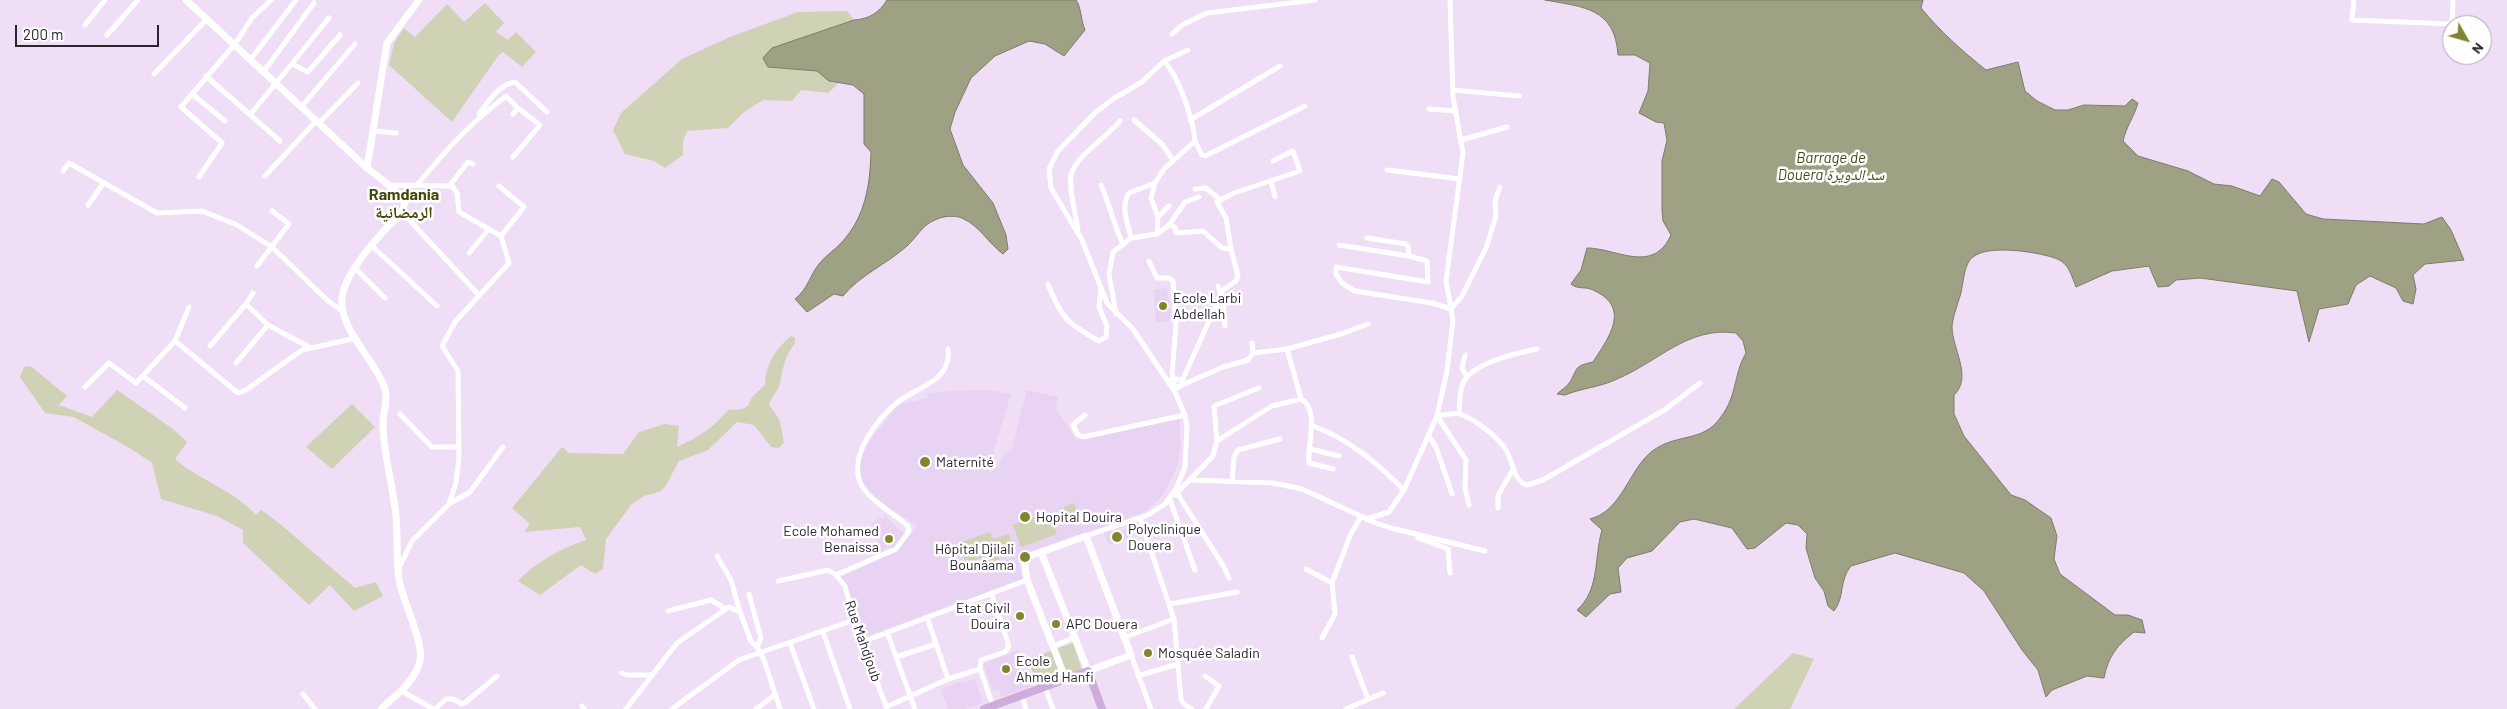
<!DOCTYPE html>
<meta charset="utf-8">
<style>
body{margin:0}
#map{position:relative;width:2507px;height:709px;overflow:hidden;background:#efdef6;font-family:Barlow,sans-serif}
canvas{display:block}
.north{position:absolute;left:2442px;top:15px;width:50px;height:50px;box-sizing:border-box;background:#fff;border:1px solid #aaa8ab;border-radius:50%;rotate:128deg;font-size:14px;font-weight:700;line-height:20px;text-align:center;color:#2b252e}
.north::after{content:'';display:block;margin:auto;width:18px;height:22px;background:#81852f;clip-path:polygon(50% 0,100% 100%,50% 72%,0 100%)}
.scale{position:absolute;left:15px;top:25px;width:144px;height:22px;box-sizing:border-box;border:2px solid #2b252e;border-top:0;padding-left:6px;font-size:15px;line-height:18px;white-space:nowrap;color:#2b252e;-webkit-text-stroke:4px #fff;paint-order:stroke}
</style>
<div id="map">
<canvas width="2507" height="709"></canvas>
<div class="north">N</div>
<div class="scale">200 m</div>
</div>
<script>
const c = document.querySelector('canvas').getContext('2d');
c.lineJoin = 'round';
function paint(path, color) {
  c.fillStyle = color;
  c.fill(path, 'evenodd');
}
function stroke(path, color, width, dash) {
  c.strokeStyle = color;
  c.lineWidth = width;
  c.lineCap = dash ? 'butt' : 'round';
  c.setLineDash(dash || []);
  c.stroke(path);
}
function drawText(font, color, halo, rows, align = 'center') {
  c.font = font + ' Barlow,"Noto Naskh Arabic",sans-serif';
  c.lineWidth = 5;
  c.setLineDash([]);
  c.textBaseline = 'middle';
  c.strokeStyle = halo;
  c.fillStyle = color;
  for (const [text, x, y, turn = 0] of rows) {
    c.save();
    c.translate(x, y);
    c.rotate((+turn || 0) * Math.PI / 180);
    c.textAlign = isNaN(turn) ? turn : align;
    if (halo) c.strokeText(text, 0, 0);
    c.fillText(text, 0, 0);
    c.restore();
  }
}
paint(new Path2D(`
 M1167,288L1172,320L1156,323L1154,290Z
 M989,390L1011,394L988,470L990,473L998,466L1005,453L1011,452L1027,390L1058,397L1056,408L1076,440L1179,419L1181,446L1178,464L1171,480L1162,496L1146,511L1017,558L1023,579L864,637L841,577L896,552L917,526L873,496L863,484L859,467L864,448L898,405L928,398L927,394L948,391Z
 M885,516L905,535L892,550L888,547L881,553L877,544L875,528L872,525L879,517L882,519Z
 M1110,528L1114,533L1130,529L1133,536L1109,545L1103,531Z
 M1018,650L1022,662H1025L1033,686L1001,697L999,689L993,691L983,664Z
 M975,679L983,703L965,709H948L941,689L960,682L961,684Z`), '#e8d3f2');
paint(new Path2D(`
 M485,3L504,23L496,32L508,40L516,32L536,52L522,67L503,52L498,56L452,122L389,65L394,43L404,28L415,37L447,4L464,22Z
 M847,11L854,20L806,37L768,67L817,71L829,81L838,84L828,93L801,90L792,101L763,100L743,113L728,128L687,131L683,141V155L665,168L654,161L625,154L613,130L621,113L682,59L730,37L798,12Z
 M791,336L795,338V343C784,358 784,365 780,383C778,390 772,397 769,404L780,421L784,443L779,448L771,447L754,425L737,422L708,450L679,461L665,487L661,491L644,496L631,505L606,539L603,569L595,574L581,565L540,595L518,581C537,561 560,549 586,540L580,527L524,532L530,524L512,508L562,447L569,453L623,454L639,432L665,424L679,426L677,447C700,436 712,429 728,410L742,409L748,406L752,397L765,385C766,363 775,350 791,336Z
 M25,366L32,367L67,396L59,405L92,417L117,390L173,429L187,442L175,459C200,481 234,490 256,515L261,510L279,523L355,588L376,582L383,596L354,611L330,585L309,605L243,543V530L217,516L161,499L152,463L133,450L74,417L45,413L20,377Z
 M352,404L375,427L332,469L306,447Z
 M1074,503L1080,523L1070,526L1064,507Z
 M1049,512L1057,534L1021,547L1013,525Z
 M990,532L993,539L1009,534L1013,547L997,553L1002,567L990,571L984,557L966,564L959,543Z
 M1073,643L1082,670L1037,686L1028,659Z
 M1793,653L1814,659L1790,709H1734Z`), '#cfd2b4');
const water = new Path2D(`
 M887,0H1076C1081,6 1081,21 1085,30L1064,56L1045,44L1029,41L995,56L971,78L955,112L950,129L963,165L993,203L1006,235L1008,249L1003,254C988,243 980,226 962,218C954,215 943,216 935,220C922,225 917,237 907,246C887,264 860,275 843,296L834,294L807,312L795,299C808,289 810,275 819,264C825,256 835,250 842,242C865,217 870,186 871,152L864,144V94L853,85L829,81L817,71L768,67L763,58L772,48L854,20C869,19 879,13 887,0Z
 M1545,0H1923L1921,8C1940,31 1962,51 1986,70L2018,62L2025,91L2037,101L2055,110H2068L2084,105L2125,106L2132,99L2138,103C2134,117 2126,127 2123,141L2138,156L2188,171L2214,184L2232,186L2260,196L2272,179L2279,182L2306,214L2323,219L2424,224L2442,217L2451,230L2464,260L2425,264L2413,275L2416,289L2413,304L2403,301L2396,288L2370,276L2356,285L2348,304L2319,309L2309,342L2297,291L2200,278L2176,280L2169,286L2158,287L2149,266L2112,271L2076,287C2068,266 2067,260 2044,255C2027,251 1977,243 1968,263C1964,271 1963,283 1961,293C1958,303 1953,316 1952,326C1952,349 1973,377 1954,395V414L1964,436L2011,495L2025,500L2051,518L2057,536L2054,559L2060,574L2115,615H2128L2142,620L2145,633L2134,632C2117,645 2108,657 2104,678L2087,676L2052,690L2046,697L2038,670L2022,650L1984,591L1964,573L1895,553L1851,566C1839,580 1845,597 1834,611L1828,606L1824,591L1815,578L1806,548L1807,534L1798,525L1786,523L1755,548L1747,549L1732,528L1694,519L1680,522L1652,551L1627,558L1618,568L1621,592L1610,594L1586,617L1577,610C1600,590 1594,557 1602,530L1590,519C1618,512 1627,479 1644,459C1667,432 1698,444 1717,422C1739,396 1732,377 1746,353L1743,341L1736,333C1688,326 1658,362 1617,379C1601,387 1582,388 1565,395L1557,394C1561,390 1567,387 1570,382C1578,368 1574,366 1593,362C1610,336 1631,307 1593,290C1585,286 1578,290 1571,284L1581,270L1587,248C1616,248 1653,275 1671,235L1663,221L1662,211V161L1667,140L1664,123L1656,122L1639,113L1648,91L1650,63L1635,55H1618C1615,8 1584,7 1545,0Z`);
paint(water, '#9fa184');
stroke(water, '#7c7c6a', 1);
stroke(new Path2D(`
 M2354,0L2352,20L2452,24L2453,0
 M85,25L105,0
 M1172,34L1182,25L1207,13L1315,0
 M107,35L138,0
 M251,59L296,0
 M292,64L308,72L340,35
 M264,71L314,3
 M154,74L207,19
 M206,76L280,141
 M1453,90L1519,96
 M192,94L225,121
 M302,106L355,44
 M1429,109L1456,111
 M479,114C489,101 498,85 515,82L547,112
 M250,115L329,18
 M1134,120L1162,144L1173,160
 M1190,120L1280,66
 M319,123L358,83
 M374,131L396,133
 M1461,140L1507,127
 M1195,141L1202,155L1205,156L1305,106
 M513,157L540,125L518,108
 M1387,170L1460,179
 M63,171L69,163L157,213L202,211L237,225L272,247L327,300L343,312
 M265,176L317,120
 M199,177L222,143L181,107L235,44L252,18L271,0
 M1271,181L1275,197
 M388,185L452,186L457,193L459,212L501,236L509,263L455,322L442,346L458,371L459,458L456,483L449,504L412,541L399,568
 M417,185C447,149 468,125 506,96L518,108L513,114
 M450,185L468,162L473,164
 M1101,185C1110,205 1114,225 1123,245
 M499,186L524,207L501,236
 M1195,189L1206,188L1219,199
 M88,205L103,184
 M402,212L478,294
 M1158,217L1169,206
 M1169,225L1185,202L1199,197
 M1078,229C1076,216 1067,183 1072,172C1078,155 1108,136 1120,121
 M1157,234L1158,217L1151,198L1155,183L1164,169L1195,141C1193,118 1179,77 1164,61
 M1131,238C1128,223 1120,208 1129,193L1155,183
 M1367,238L1406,244L1408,246L1409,256
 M1339,245L1409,256L1427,261L1428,282L1336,267V274L1342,283L1355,291L1432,303L1451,309L1462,296L1486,248L1496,216L1495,201L1500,187
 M372,246L437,306
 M469,253L488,230
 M1149,261L1157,278H1170L1173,281L1176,325L1172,374L1174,382
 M257,266L289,224L272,211
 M355,268L385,298
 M1048,284C1061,318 1067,323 1099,341L1106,337L1107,326L1099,307L1101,288
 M1218,286L1223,301L1225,326
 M246,304L253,293
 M1116,314L1109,274L1113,252L1131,238L1157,234L1169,225L1175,227L1176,233L1203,231L1222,248L1231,249L1226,218L1217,202L1234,193L1300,171L1293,151L1273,161
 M175,341L189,307
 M210,346L246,304L268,325L309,347
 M1287,349L1301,399
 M1253,353L1287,349L1341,334L1368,324
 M1465,355L1462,368L1467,377
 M236,363L268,325
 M143,376L185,408
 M1172,378L1181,380L1183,383L1178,388L1173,384
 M1182,381L1223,290L1236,281L1238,276L1231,249
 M1182,385L1223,367L1248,360L1253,353L1252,343
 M85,387L109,363L136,383L175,341L238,393L246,390L302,350L356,338
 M400,414L432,447H459
 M1459,414C1460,404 1459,392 1463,383C1472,363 1517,353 1537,349
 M1085,415L1073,425L1077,434L1083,437L1185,415
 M1313,426C1349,439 1377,463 1404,490
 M1428,435L1436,447L1452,494
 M1217,441L1272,406L1301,399C1320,409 1307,446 1309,463L1333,469
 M1310,449L1339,456
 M1190,480L1273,483L1302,489L1367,519L1389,512L1404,490L1437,416L1447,371L1453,320L1446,281L1463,153L1453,97L1450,0
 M1232,481L1234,457L1238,450L1280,439
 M1177,493L1224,567L1229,578
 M1175,495L1213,456L1217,441L1214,406L1259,388
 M1170,500L1195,570
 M449,504L470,492L503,447
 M1469,505L1465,488L1466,460L1437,416C1444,415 1454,412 1460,414C1476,420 1497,436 1506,450C1513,461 1513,481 1527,485L1543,480L1666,409L1700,383
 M1498,508V495L1514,468
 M1140,518L1174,619L1181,699L1184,704L1192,709
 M1367,520L1391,528L1485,551
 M1086,536L1148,515L1165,504L1176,489L1185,467L1187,427L1185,415L1175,392L1133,329L1107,303L1082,240L1051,188L1049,169L1058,151L1096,112L1113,99L1142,82L1164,61L1188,50
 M1418,538L1448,549L1450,573
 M717,556L731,580L740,612
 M1306,569L1332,583
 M836,575L896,549L909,531L908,526C894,514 872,502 862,486C846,457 878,418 899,401C913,391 933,385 943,371C948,364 949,357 948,349
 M778,581L828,570L836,575L845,586L854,620L887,709
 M749,594L761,638L757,647
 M1170,604L1237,592
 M668,611L711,600L724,608
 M927,617L948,679L980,669L993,706
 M823,632L850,709
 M887,632L915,709
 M1123,638L1174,619
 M1322,638L1335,614L1332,583L1350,536L1361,516
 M862,642L1027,580
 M790,643L814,709
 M1054,646L1075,637
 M1131,655L1151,709
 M896,657L936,644
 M1352,657L1368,699
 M980,669L981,660L1005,652L1009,646L991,593
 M622,673L628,675H651
 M1138,676L1178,664
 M1205,676L1219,686L1206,709
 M1045,687L1053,709
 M402,691L433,709
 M303,694L315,709
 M1022,696L1026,709
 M582,706L584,709
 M886,707L948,679
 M435,709L446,699H453L462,704L466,702L497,676
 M626,709L677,643L729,607L740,612L751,641L757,647L764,660L780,709
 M672,709L739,660L854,620
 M756,709L775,695
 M1346,709L1383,693`), '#fff', 5);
stroke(new Path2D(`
 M186,0L367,168L394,189L405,203L402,212C383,231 345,271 342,298C339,330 375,359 385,389C389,402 382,412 383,426C384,456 393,486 396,516C398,537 396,559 399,580C403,601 424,643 420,660C416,681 396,695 381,709
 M367,168L387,43L419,0
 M1041,552L1088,671L1131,655L1086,536L1024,558L1027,580L1066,680`), '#fff', 7);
stroke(new Path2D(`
 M984,709L1088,671L1102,709`), '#ceaddc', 8);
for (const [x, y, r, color] of [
 [1163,306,5,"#81852f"],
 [925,462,6,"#81852f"],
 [1025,517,6,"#81852f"],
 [1117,537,6,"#81852f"],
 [889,539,5,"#81852f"],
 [1025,557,6,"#81852f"],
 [1020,616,5,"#81852f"],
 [1056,624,5,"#81852f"],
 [1148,653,5,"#81852f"],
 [1006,669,5,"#81852f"]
]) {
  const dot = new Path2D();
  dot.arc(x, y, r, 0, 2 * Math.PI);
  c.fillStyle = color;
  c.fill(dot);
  stroke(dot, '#fff', 2);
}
drawText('14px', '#2b252e', '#fff', [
 ["Ecole Larbi",1173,298],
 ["Abdellah",1173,314],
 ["Maternité",936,462],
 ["Hopital Douira",1036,517],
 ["Polyclinique",1128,529],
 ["Douera",1128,545],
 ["Ecole Mohamed",879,531,"right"],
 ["Benaissa",879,547,"right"],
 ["Hôpital Djilali",1014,549,"right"],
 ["Bounâama",1014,565,"right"],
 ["Etat Civil",1010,608,"right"],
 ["Douira",1010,624,"right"],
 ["APC Douera",1066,624],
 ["Mosquée Saladin",1158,653],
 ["Ecole",1016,661],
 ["Ahmed Hanfi",1016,677]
], 'left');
drawText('14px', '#2b252e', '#fff', [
 ["Rue Mahdjoub",863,641,71]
]);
drawText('italic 15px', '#464915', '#fff', [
 ["Barrage de",1831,158],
 ["Douera سد الدويرة",1831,175]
]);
drawText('bold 16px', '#464809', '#fff', [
 ["Ramdania",404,195],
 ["الرمضانية",404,213]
]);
</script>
